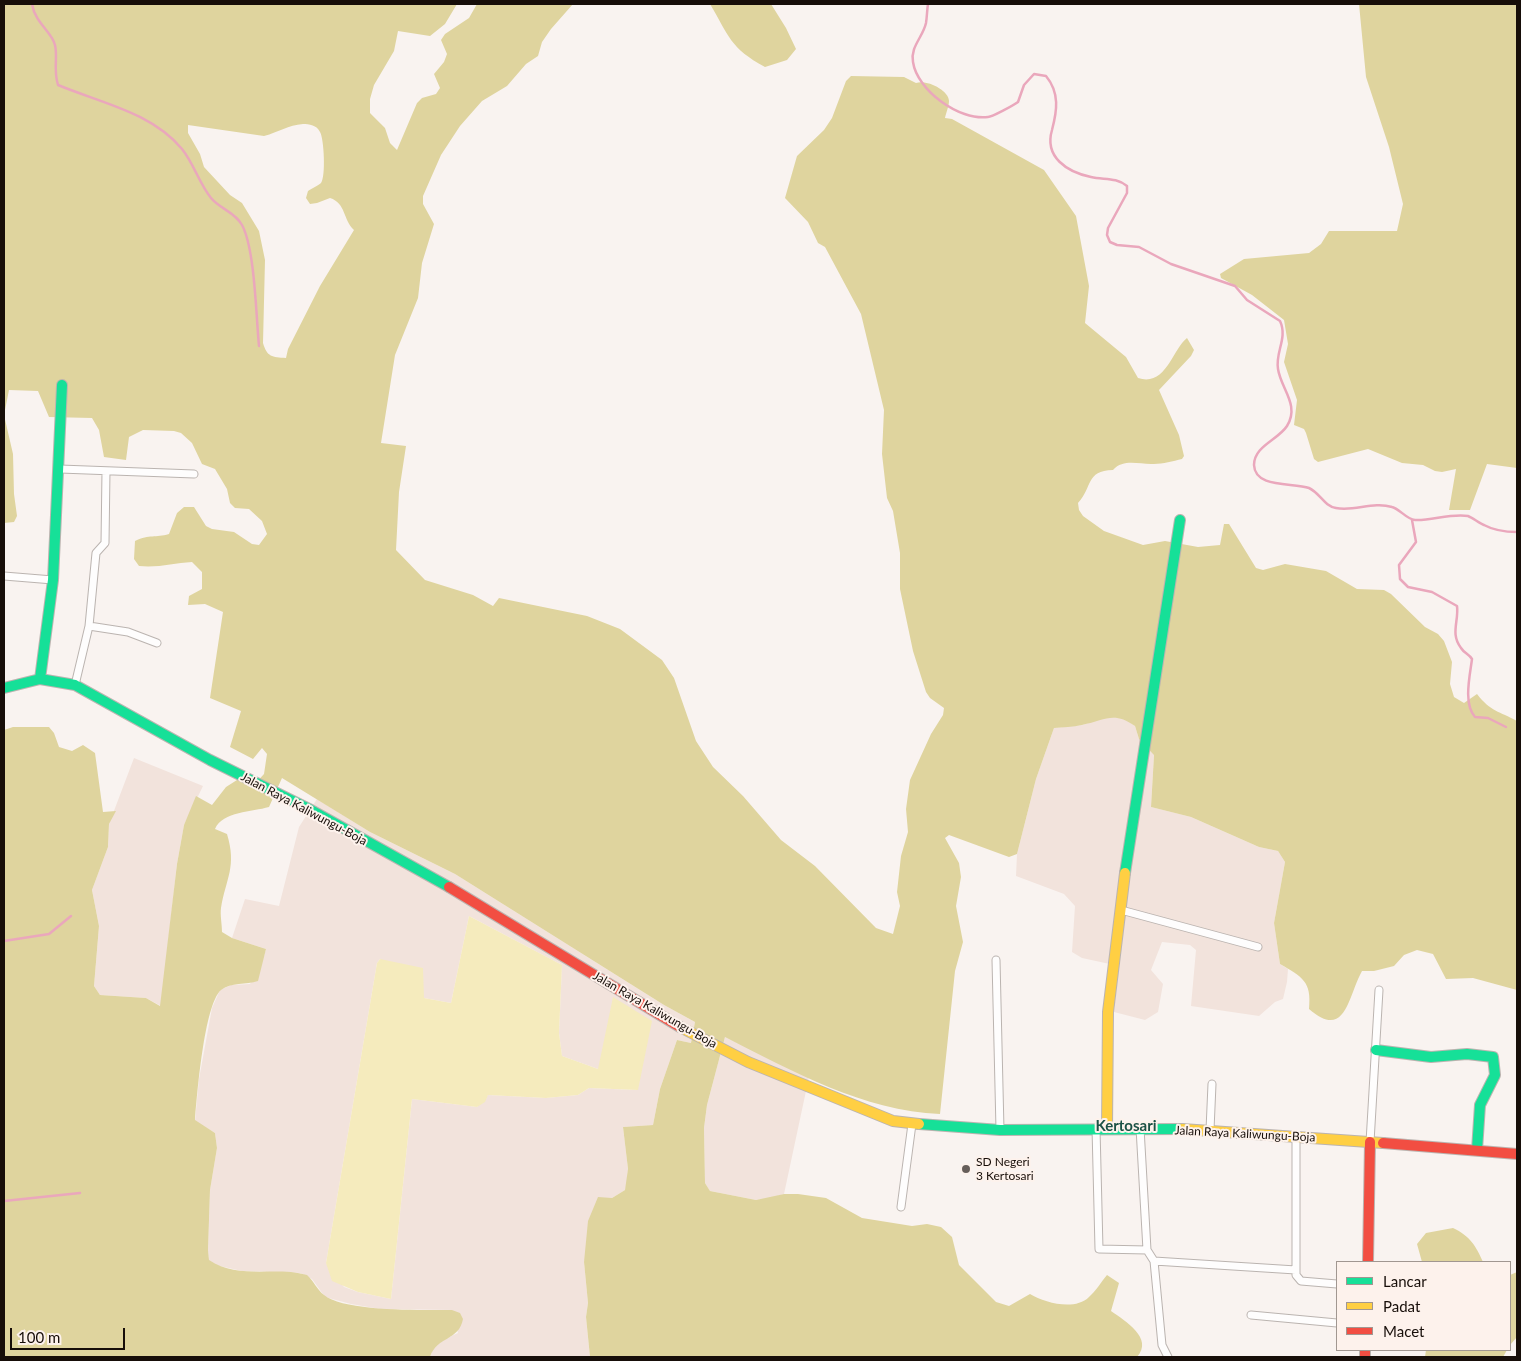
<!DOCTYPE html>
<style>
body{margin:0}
#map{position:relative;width:1521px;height:1361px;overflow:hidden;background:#f9f3f0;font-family:Lato,sans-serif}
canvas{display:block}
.frame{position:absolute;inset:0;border:5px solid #170e09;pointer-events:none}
.legend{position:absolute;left:1336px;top:1261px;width:175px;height:90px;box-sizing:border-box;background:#fdf2ec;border:1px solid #a19791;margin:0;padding:6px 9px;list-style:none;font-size:15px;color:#170e09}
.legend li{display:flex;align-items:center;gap:10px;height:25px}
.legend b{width:25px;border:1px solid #a19791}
.scale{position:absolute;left:10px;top:1328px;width:115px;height:22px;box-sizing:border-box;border:2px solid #170e09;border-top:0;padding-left:6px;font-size:15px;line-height:18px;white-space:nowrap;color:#170e09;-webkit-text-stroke:4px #fdf2ec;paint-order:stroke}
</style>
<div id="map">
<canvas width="1521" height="1361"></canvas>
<div class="frame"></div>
<ul class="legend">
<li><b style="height:6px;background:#16e098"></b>Lancar</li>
<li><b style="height:6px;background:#ffcf43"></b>Padat</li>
<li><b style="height:6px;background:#f24e42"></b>Macet</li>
</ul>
<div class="scale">100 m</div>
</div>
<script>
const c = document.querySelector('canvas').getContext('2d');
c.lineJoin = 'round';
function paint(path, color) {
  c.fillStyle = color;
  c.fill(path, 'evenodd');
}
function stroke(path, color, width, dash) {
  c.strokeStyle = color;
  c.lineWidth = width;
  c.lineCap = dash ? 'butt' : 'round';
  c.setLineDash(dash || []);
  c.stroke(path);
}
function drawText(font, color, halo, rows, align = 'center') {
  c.font = font + ' Lato,sans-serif';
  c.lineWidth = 4;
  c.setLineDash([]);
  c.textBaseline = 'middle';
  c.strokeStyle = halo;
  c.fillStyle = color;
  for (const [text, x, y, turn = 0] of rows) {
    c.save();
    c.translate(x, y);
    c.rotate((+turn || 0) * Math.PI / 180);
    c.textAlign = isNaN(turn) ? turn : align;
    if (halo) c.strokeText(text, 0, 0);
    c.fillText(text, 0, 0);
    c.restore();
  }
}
paint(new Path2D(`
 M1123,717L1135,726L1139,739L1154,754L1151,807L1191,817L1259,847L1278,851L1285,862L1274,923L1280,964L1288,969L1287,982L1283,999L1275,1002L1259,1016L1191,1006L1196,950L1190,945L1162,942L1151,970L1163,984L1158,1012L1145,1020L1114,1012L1119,966L1082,958L1072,952L1075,906L1064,894L1016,876L1017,854L1036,779L1054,728L1083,725L1101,718Z
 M134,758L203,786L184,825L177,864L161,1006L146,998L100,995L94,986L99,926L92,890L108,847L109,824Z
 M317,799L370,832L455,874L664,1005L695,1022L691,1043L677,1040L660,1089L653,1125L623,1127L628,1169L627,1184L625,1190L612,1198L584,1262L588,1303L586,1317L590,1357H430L433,1348L445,1339L458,1333L452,1310L380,1309L351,1304L325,1297L312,1279L300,1273L242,1271L215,1265L209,1261L208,1250L210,1190L217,1148L215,1133L195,1121L199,1079L212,1008L220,990L231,985L250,984L264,956L266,949L232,938L245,899L279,906L299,827ZM469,916L562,965L559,1033L562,1056L598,1069L638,1090L589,1088L578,1095L546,1098L488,1095L477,1107L412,1099L391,1299L358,1292L344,1287L326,1263L377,963L380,959L424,998L451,1003Z
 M725,1037L809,1077L784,1194L771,1198L756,1200L710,1191L705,1183L704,1128L707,1105Z`), '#f2e3dc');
paint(new Path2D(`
 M469,916L562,965L559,1033L562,1056L598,1069L613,997L652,1021L638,1090L589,1088L578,1095L546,1098L488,1095L485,1102L477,1107L412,1099L391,1299L358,1292L332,1281L326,1263L377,963L380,959L423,968L424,998L451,1003Z`), '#f5ebbd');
paint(new Path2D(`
 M4,4H457L445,24L430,36L398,31L394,51L374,85L370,99V113L385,128L390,143L397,150L417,103L422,98L436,94L440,88L434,74L444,62L447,54L441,40L445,34L469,18L477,4H573L551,29L542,42L538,56L526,64L507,86L482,101L460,126L441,155L423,196V204L434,224L422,263L418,298L395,355L381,443L406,446L399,492L396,550L425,580L473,595L493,606L499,598L587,616L620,629L662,660L674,678L696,741L713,767L743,796L781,840L815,866L876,928L893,934L900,906L897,892L901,856L908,832L906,809L910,780L931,734L943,715L944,708L930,698L926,692L913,651L900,589V553L893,511L887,498L882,454L884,410L861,314L825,247L818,243L808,222L785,198L797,156L824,130L832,118L846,81L851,76L904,77L916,83C926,79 949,90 949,101C949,106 946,113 945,118L952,119L1044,170L1076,216L1089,286L1085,323L1126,357L1138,378C1166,387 1172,350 1187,338L1194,350L1191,356L1159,390L1179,435L1184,456L1182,459C1173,461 1163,464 1154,464C1140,465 1124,458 1113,470C1085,471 1093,487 1078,503L1079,510L1083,516L1104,531L1143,545L1165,541L1198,547L1220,545L1224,524H1229L1256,568L1263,570L1285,564L1326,571L1357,589L1384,590L1391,594L1425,627L1438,634L1444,641L1452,662L1450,684L1454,697L1464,703L1477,694C1491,712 1499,711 1517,721V990L1473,978L1446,979L1433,954L1417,950L1404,955L1394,966L1374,971H1362C1348,996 1346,1041 1309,1009C1312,981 1302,977 1280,964L1274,923L1285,862L1278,851L1259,847L1191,817L1151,807L1154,755L1139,739L1135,726C1114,711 1105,720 1082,725C1073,727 1063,727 1054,728L1036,779L1017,854L1009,857L949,835L945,838L959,863L961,877L956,906L963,942L955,971L940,1114C864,1111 792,1071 725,1037L707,1105L704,1128L705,1183L710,1191L756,1200L784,1194H798L826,1198L862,1218L912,1226L927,1224L941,1227L952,1237L959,1265L996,1302L1009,1306L1030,1294C1045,1303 1075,1311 1089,1297C1096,1291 1101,1282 1107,1275L1119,1283L1111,1311C1125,1321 1154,1338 1137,1357H590L586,1317L588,1303L584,1262L588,1221L598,1197L612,1198L625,1190L628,1169L623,1127L653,1125L660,1089L677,1040L691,1043L695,1022L664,1005L455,874L370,832L282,778L269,807C252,812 223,811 215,829L227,834C237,867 226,878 221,908C220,915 222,924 222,932L232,938L266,949L258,981C246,985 231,982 221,990C204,1005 197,1096 195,1120L215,1133L217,1148L210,1190L208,1250L209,1260C238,1280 276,1266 307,1275C314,1281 317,1290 324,1295C344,1312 425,1310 452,1310L460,1313L463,1319C459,1341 437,1336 430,1357H4V730L13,727H49L54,733L59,747L72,751L83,745L95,753L103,812L116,811L109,824L108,847L92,890L99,926L94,986L100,995L146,998L160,1006L177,864L184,825L196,796L212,805L226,787L237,780L254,785L264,774L267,754L262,748L253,759L230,747L241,711L210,698L223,612L205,604L188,605L189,596L202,589V572L192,562C174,563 158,568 139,566L134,559L135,541C150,534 155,538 169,534L177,513L184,507H194L206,526L212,529L234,532L252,544L259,545L267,534L262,521L249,509L235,508L230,503L227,489L215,469L202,464L192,443L181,433L174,431L143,430L129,437L126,460L104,457L99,430L92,418L49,417L38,391L9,390L4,415L13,454L14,494L17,516L14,522L4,523ZM303,124C309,124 317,125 320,132C324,138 326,177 321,183C318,186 312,188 308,191L306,198L310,204L317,203L330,198C346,203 343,220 354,230L320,286L288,349L286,358C272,357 267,357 263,343L265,260L259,231L242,203L230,195L204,167L200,154L188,133V125L264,136C279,132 288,125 303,124Z
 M710,4H771L786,28L796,49L787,60L765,67C730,48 729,36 710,4Z
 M1359,4H1517V468L1487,464L1470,510H1449L1456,469L1442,472L1435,471L1423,465L1402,463L1368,449L1318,462L1314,459L1306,433L1304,429L1294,425L1297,400L1284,362L1288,344L1284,320L1252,295L1221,278L1220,274L1244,259L1309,253L1321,244L1329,231H1397L1403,204L1389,147L1366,77Z
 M1453,1228C1470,1236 1476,1246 1483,1262H1422L1417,1244L1426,1233Z
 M1517,1272V1337L1510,1345V1275Z
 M1426,1350H1507L1503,1357H1425Z`), '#dfd49e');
stroke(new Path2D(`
 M32,4C35,23 52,32 55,45C58,58 53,69 58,85C101,103 151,112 182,149C194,164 199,183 211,198C220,209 235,212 242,225C255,249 256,316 259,346
 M928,4C927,10 927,17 926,23C923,37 910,47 913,62C917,90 959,121 988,117C992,117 1014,105 1018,102L1024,85L1034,74L1046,76C1060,93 1057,111 1052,130C1044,157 1067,172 1091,177C1104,180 1116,177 1127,186V193L1108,228L1107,235L1110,242L1117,245L1139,247L1171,264L1235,286L1247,300L1280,321C1288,338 1275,352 1278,369C1281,389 1300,405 1287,426C1278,440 1254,446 1254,465C1255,489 1294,482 1309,488C1320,493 1324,506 1336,508C1354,512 1373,501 1392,507C1400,509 1406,519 1415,520C1431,521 1451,513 1468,516C1473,518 1479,523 1484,525C1495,531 1505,532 1517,532
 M1412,520L1416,542L1399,565L1400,579L1408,587L1432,592L1457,606C1459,621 1450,634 1461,648C1464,653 1469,654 1472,659C1470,675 1463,704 1475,717L1488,718L1506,727
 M4,941L49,934L71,916
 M4,1201L80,1193`), '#eaa7bc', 2.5);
const street = new Path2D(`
 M60,469L194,474
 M4,576L53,580
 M89,626L128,632L157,643
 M75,685L89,626L96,553L105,543L106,471
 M1121,910L1258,947
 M996,960L1000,1130
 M1096,1128L1099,1249L1147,1250
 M1140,1128L1147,1250L1154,1261L1162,1345L1168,1357
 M1210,1130L1212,1084
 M1296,1136V1275L1301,1281L1337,1284
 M1370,1142L1379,990
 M901,1207L912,1124
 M1154,1261L1296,1270
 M1251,1315L1337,1323`);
const fast = new Path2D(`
 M40,679L53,580L62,385
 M4,688L40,679L75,685L210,760L311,810L449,887
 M1125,873L1180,520
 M1376,1050L1431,1057L1467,1054L1493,1057L1495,1075L1480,1105L1477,1150
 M919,1124L1000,1130L1182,1129`);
const slow = new Path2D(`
 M680,1027L748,1062L893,1121L919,1124
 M1107,1128L1108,1012L1125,873
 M1182,1129L1383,1143`);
const jam = new Path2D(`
 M449,887L680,1027
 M1383,1143L1517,1154
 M1368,1262L1370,1142
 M1365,1350V1357`);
stroke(street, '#bbb4b0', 9);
stroke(fast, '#bbb4b0', 12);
stroke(slow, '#bbb4b0', 12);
stroke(jam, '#bbb4b0', 12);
stroke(street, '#fefdfd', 7);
stroke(fast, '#16e098', 10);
stroke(slow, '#ffcf43', 10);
stroke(jam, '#f24e42', 10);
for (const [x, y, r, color] of [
 [966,1169,5,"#665e5a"]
]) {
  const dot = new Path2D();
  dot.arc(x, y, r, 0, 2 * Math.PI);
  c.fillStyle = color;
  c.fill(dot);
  stroke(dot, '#fdf2ec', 2);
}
drawText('12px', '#170e09', '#fdf2ec', [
 ["Jalan Raya Kaliwungu-Boja",304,809,28],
 ["Jalan Raya Kaliwungu-Boja",655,1010,30],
 ["Jalan Raya Kaliwungu-Boja",1245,1134,3]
]);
drawText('12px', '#170e09', '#fdf2ec', [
 ["SD Negeri",976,1162],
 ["3 Kertosari",976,1176]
], 'left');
drawText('bold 15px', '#1c5246', '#fdf2ec', [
 ["Kertosari",1126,1126]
]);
</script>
